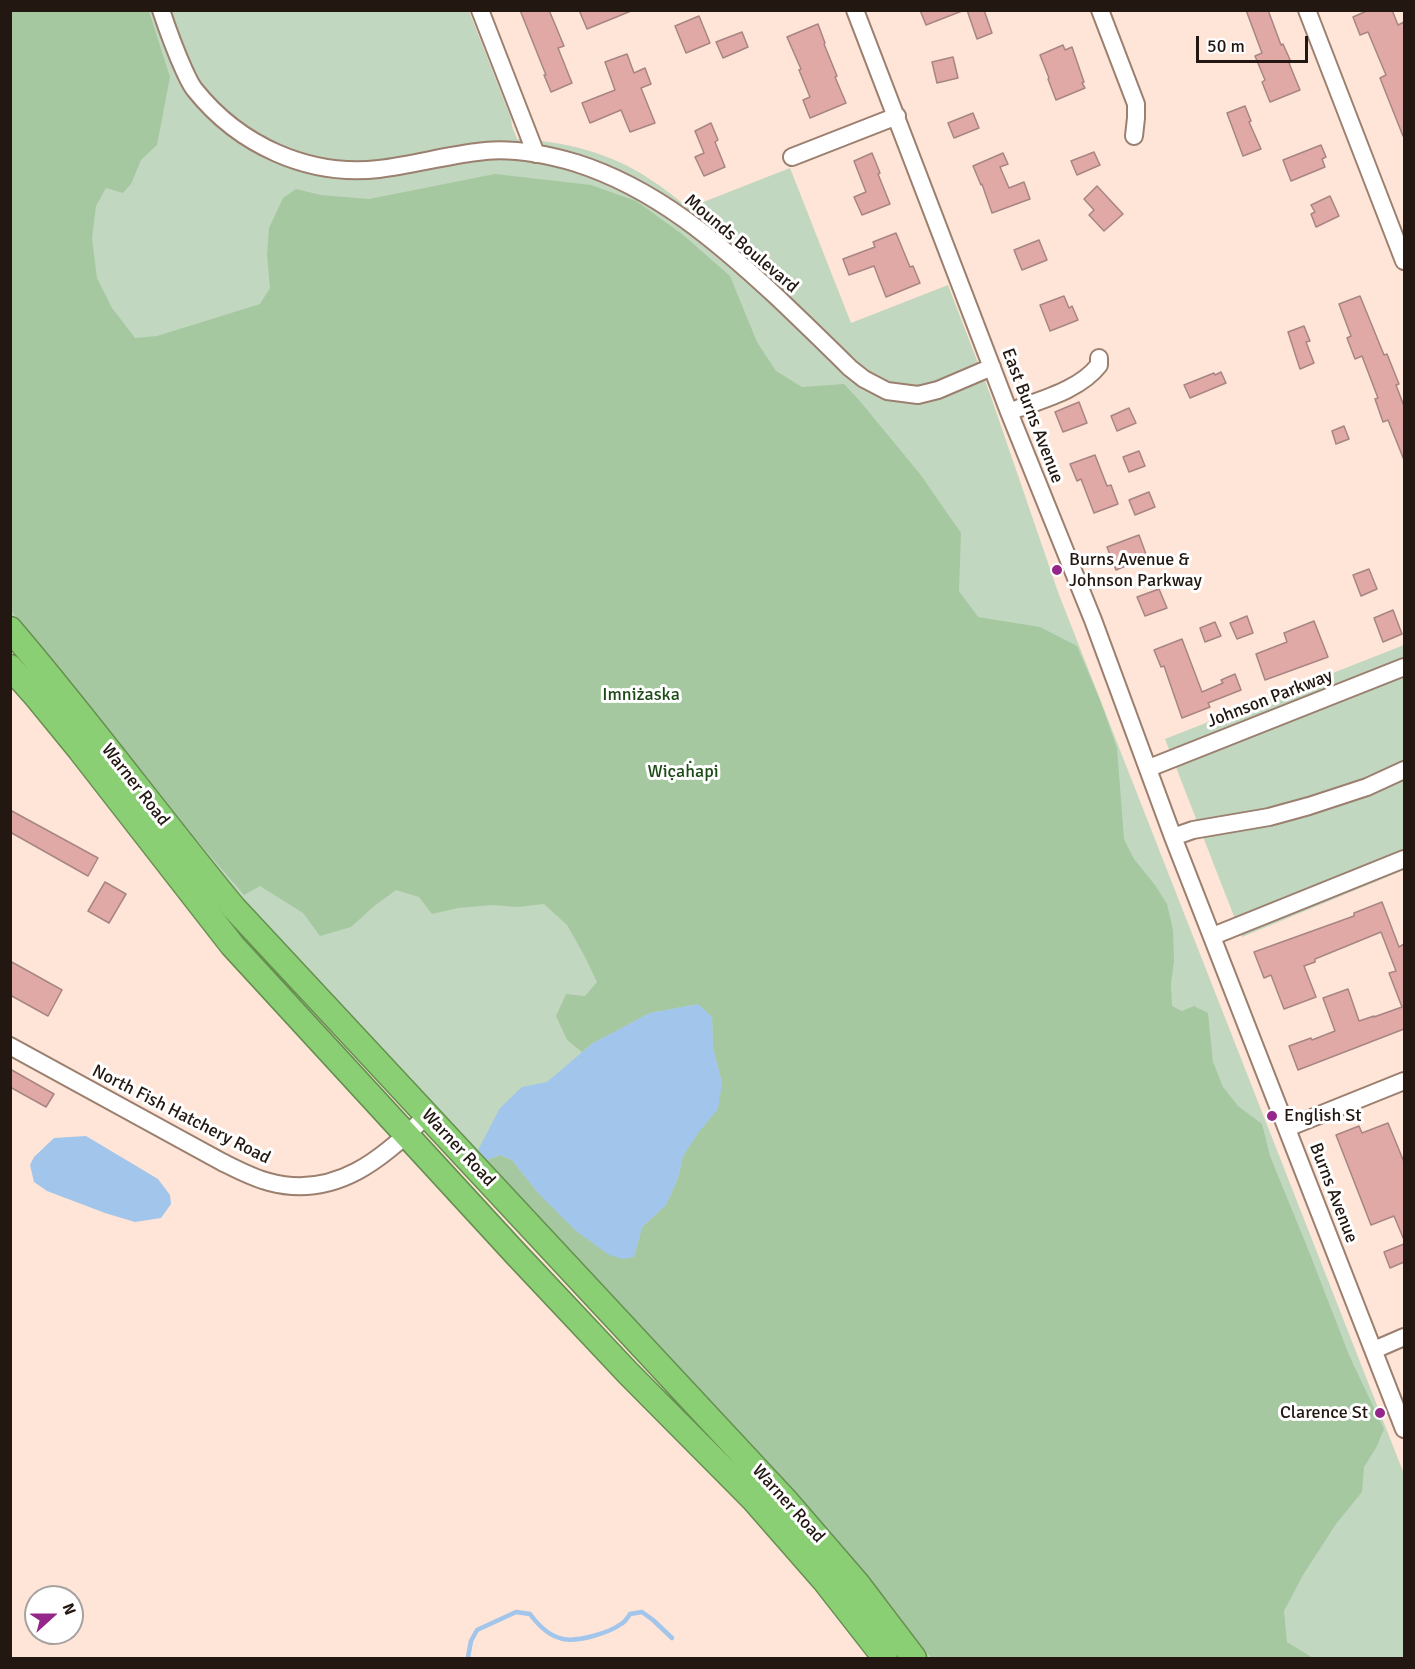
<!DOCTYPE html>
<meta charset="utf-8">
<style>
body{margin:0}
#map{position:relative;width:1415px;height:1669px;overflow:hidden;background:#fee5d7;font-family:Signika,sans-serif}
canvas{display:block}
.frame{position:absolute;inset:0;border:12px solid #221711;pointer-events:none}
.north{position:absolute;left:24px;top:1585px;width:60px;height:60px;box-sizing:border-box;background:#fff;border:2px solid #a7a2a0;border-radius:50%;rotate:69deg;font-size:16px;font-weight:700;line-height:24px;text-align:center;color:#221711}
.north::after{content:'';display:block;margin:auto;width:21px;height:27px;background:#942789;clip-path:polygon(50% 0,100% 100%,50% 72%,0 100%)}
.scale{position:absolute;left:1196px;top:36px;width:112px;height:27px;box-sizing:border-box;border:3px solid #221711;border-top:0;padding-left:8px;font-size:18px;line-height:21px;white-space:nowrap;color:#221711;-webkit-text-stroke:4px #fff;paint-order:stroke}
</style>
<div id="map">
<canvas width="1415" height="1669"></canvas>
<div class="frame"></div>
<div class="north">N</div>
<div class="scale">50 m</div>
</div>
<script>
const c = document.querySelector('canvas').getContext('2d');
c.lineJoin = 'round';
function paint(path, color) {
  c.fillStyle = color;
  c.fill(path, 'evenodd');
}
function stroke(path, color, width, dash) {
  c.strokeStyle = color;
  c.lineWidth = width;
  c.lineCap = dash ? 'butt' : 'round';
  c.setLineDash(dash || []);
  c.stroke(path);
}
function drawText(font, color, halo, rows, align = 'center') {
  c.font = font + ' Signika,sans-serif';
  c.lineWidth = 6;
  c.setLineDash([]);
  c.textBaseline = 'middle';
  c.strokeStyle = halo;
  c.fillStyle = color;
  for (const [text, x, y, turn = 0] of rows) {
    c.save();
    c.translate(x, y);
    c.rotate((+turn || 0) * Math.PI / 180);
    c.textAlign = isNaN(turn) ? turn : align;
    if (halo) c.strokeText(text, 0, 0);
    c.fillText(text, 0, 0);
    c.restore();
  }
}
paint(new Path2D(`
 M11,11H469L511,118L512,126L517,139C564,141 612,153 651,180C664,188 676,198 688,208L790,168L851,323L948,285L990,394L1058,592L1404,1474V1658H923L241,903L34,642L11,616Z
 M1404,645V870L1242,937L1165,739Z`), '#c2d7bf');
paint(new Path2D(`
 M10,11H149L170,77L157,145L141,160L131,184L123,193L106,188L96,206L92,238L97,278L112,308L135,338L157,336L260,304L270,288L267,255L269,228L283,198L296,189L321,195L369,199L495,174L591,185L636,201L682,234L730,276L757,342L776,371L802,387L844,384L859,400L920,474L961,533L959,591L978,617L1040,627L1077,646L1100,700L1117,748L1124,839L1134,859L1155,885L1167,904L1173,930L1174,961L1171,984L1172,1006L1182,1011L1194,1006L1208,1013L1213,1062L1223,1087L1238,1106L1262,1124L1270,1156L1310,1254L1349,1355L1384,1429L1376,1448L1364,1467L1362,1492L1336,1524L1303,1575L1284,1611L1287,1642L1313,1658H931L888,1601L811,1510L496,1172L487,1160L500,1155L512,1160L538,1193L634,1257L642,1227L666,1205L678,1178L683,1156L698,1133L722,1083L713,1048L712,1017L698,1004L650,1013L593,1043L582,1052L567,1040L556,1016L566,994L585,996L597,982L583,953L567,925L544,904L518,907L492,905L458,908L432,914L419,897L396,890L373,907L351,927L320,936L303,913L260,886L244,895L155,792L99,718L11,611Z`), '#a6c8a1');
paint(new Path2D(`
 M698,1004L712,1017L713,1048L722,1083L718,1109L698,1133L683,1156L678,1178L666,1205L642,1227L634,1257L623,1259L609,1255L576,1231L538,1193L512,1160L500,1155L487,1160L478,1150L500,1108L522,1087L547,1082L593,1043L650,1013Z
 M86,1136L158,1179L170,1195L171,1204L161,1218L135,1222L105,1213L47,1191L34,1182L30,1165L34,1157L54,1138Z`), '#a2c5eb');
stroke(new Path2D(`
 M469,1658L468,1657L471,1641L477,1630L516,1612L530,1614C538,1625 549,1636 563,1639C578,1642 609,1633 621,1624C625,1622 628,1617 630,1614L642,1612L653,1620L672,1638`), '#a2c5eb', 4.5);
const building = new Path2D(`
 M520,10H549L564,46L558,48L572,83L551,92L544,75H546Z
 M579,10H631V11L587,29Z
 M920,10H962V11L926,25Z
 M967,10H984L992,33L977,39Z
 M1246,10H1268L1281,45L1283,44L1291,62L1289,63L1300,90L1270,102L1262,82L1265,80L1255,56L1262,53Z
 M1369,10H1392L1398,25L1404,22V136H1403L1380,78L1386,75L1368,32L1360,35L1353,17Z
 M699,16L710,43L686,53L675,26Z
 M818,24L825,43L824,44L837,76L835,77L846,103L810,118L803,100L810,97L799,70L801,69L787,37Z
 M742,32L748,47L723,58L716,42Z
 M1063,45L1065,50L1072,47L1084,82L1082,83L1085,88L1056,100L1048,79L1049,78L1040,55Z
 M627,54L634,73L645,68L651,84L641,88L655,123L630,132L621,110L590,123L582,103L615,90L605,62Z
 M953,57L958,78L937,83L932,62Z
 M1245,106L1251,121L1249,122L1261,149L1243,156L1227,113Z
 M973,113L979,128L954,138L948,123Z
 M711,123L718,140L715,142L725,167L704,176L695,157L704,153L695,131Z
 M1321,145L1326,157L1322,159L1325,167L1291,181L1283,160Z
 M1094,152L1100,165L1077,175L1071,161Z
 M872,153L880,173L878,174L890,204L862,215L854,197L866,192L854,161Z
 M1003,153L1008,164L1000,167L1009,188L1024,182L1030,199L992,213L982,184L981,185L973,166Z
 M1097,186L1123,214L1104,231L1089,215L1094,210L1084,199Z
 M1330,196L1339,216L1316,227L1311,214L1315,212L1311,205Z
 M896,233L910,267L913,266L920,283L886,297L874,266L849,275L843,259L875,247L873,242Z
 M1039,240L1047,260L1022,270L1014,250Z
 M1064,296L1069,308L1072,306L1078,320L1050,331L1040,305Z
 M1360,296L1384,355L1387,354L1399,384L1396,385L1404,406V460L1388,420L1383,422L1375,399L1378,398L1362,356L1355,359L1347,338L1351,336L1339,304Z
 M1304,326L1310,341L1306,342L1314,363L1300,369L1288,332Z
 M1221,372L1226,383L1190,398L1184,385L1214,373L1215,375Z
 M1079,402L1087,423L1063,432L1055,412Z
 M1129,408L1136,423L1117,431L1111,416Z
 M1344,426L1349,439L1336,444L1332,431Z
 M1139,451L1145,466L1129,472L1123,457Z
 M1095,455L1107,486L1111,485L1118,504L1094,513L1081,479L1077,481L1070,464Z
 M1149,492L1155,507L1135,515L1129,500Z
 M1139,535L1147,557L1116,570L1107,547Z
 M1369,569L1377,589L1361,596L1353,575Z
 M1159,589L1167,608L1145,616L1137,597Z
 M1393,610L1402,634L1383,642L1374,618Z
 M1247,616L1253,633L1237,639L1230,623Z
 M1314,621L1328,657L1265,680L1256,654L1287,642L1284,633Z
 M1215,622L1221,636L1205,642L1200,628Z
 M1182,639L1202,692L1223,683L1221,680L1235,674L1241,690L1208,703L1210,707L1182,718L1164,666L1161,667L1154,650Z
 M10,810L98,858L88,876L10,832Z
 M105,882L126,894L109,923L88,911Z
 M1382,902L1399,947L1404,944V1029L1298,1070L1289,1046L1311,1038L1312,1040L1335,1031L1323,998L1348,989L1359,1021L1374,1016V1017L1402,1007L1389,973L1396,971L1381,932L1315,959V962L1304,966L1316,997L1284,1009L1271,975L1264,978L1254,952L1354,916V913Z
 M10,961L62,990L48,1016L10,995Z
 M10,1069L54,1094L46,1107L10,1087Z
 M1388,1123L1404,1162V1240L1394,1216L1371,1225L1336,1135L1359,1126L1362,1133Z
 M1404,1244V1262L1390,1268L1384,1252Z`);
paint(building, '#e1a9a6');
stroke(building, '#a78584', 1.5);
const minor = new Path2D(`
 M161,10C168,31 175,50 184,70C187,76 190,84 195,90C239,145 308,177 379,169C412,165 444,156 477,152C509,147 545,154 576,163C655,188 718,242 778,298C802,321 826,344 850,368L864,379L887,391L918,395L938,390L992,367
 M480,10L536,154
 M855,10L1009,412L1093,620L1173,837L1404,1429
 M1100,10L1136,104V118L1134,136
 M1307,10L1404,261
 M792,157L897,116
 M1009,412C1039,400 1079,391 1099,365V358
 M1149,768L1404,667
 M1173,837L1193,830L1269,817L1309,806L1367,787L1404,770
 M1213,936L1404,859
 M10,1046L222,1162C238,1170 253,1178 269,1182C335,1200 384,1158 427,1115
 M1287,1128L1404,1081
 M1374,1350L1404,1337`);
const highway = new Path2D(`
 M10,629C88,720 158,816 234,908L788,1503L857,1583L914,1658
 M10,667L35,695L80,750L232,945L516,1254L628,1373L754,1500L824,1580L885,1658`);
stroke(minor, '#9b7f6f', 20);
stroke(highway, '#668f51', 27);
stroke(minor, '#fff', 16);
stroke(highway, '#8acf73', 24);
for (const [x, y, r, color] of [
 [1057,570,6,"#942789"],
 [1272,1116,6,"#942789"],
 [1380,1413,6,"#942789"]
]) {
  const dot = new Path2D();
  dot.arc(x, y, r, 0, 2 * Math.PI);
  c.fillStyle = color;
  c.fill(dot);
  stroke(dot, '#fff', 2);
}
drawText('18px', '#221711', '#fff', [
 ["Mounds Boulevard",741,244,40],
 ["East Burns Avenue",1032,416,69],
 ["Johnson Parkway",1270,699,-21],
 ["Warner Road",135,785,52],
 ["North Fish Hatchery Road",181,1115,27],
 ["Warner Road",458,1148,47],
 ["Burns Avenue",1333,1193,69],
 ["Warner Road",788,1504,48]
]);
drawText('18px', '#221711', '#fff', [
 ["Burns Avenue &",1069,560],
 ["Johnson Parkway",1069,581],
 ["English St",1284,1116],
 ["Clarence St",1368,1413,"right"]
], 'left');
drawText('18px', '#1d4b17', '#fff', [
 ["Imniżaska",641,695],
 ["Wic̣aḣapi",683,772]
]);
</script>
